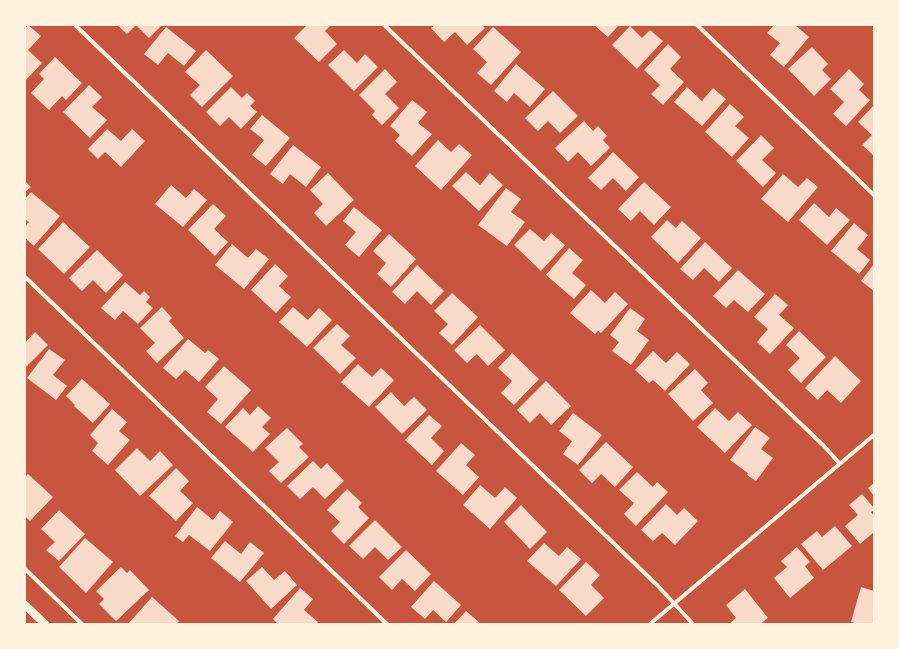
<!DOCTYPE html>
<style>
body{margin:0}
#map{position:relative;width:899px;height:649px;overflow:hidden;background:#c8553d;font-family:Barlow,sans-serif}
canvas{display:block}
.frame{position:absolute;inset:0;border:26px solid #fff3e0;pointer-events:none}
</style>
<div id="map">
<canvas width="899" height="649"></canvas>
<div class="frame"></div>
</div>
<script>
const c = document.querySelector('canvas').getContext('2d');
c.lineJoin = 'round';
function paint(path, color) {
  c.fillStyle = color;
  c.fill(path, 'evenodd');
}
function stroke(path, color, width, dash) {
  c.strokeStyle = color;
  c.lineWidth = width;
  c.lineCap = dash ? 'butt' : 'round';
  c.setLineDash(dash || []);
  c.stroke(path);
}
paint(new Path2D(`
 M28,25L41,36L28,50L42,63L25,81V28Z
 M117,25H162L149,38L136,25L127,34Z
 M307,25H331L325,31L337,44L319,62L294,38Z
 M435,25H482L485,28L467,45L455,32L444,42L431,28Z
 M594,25H619L608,37Z
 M774,25H795L809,37L784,67L770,55L780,43L767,33Z
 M630,26L642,38L650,30L663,41L637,69L612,45Z
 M166,27L196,51L184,66L168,53L158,65L144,54Z
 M493,27L521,52L491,85L477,73L487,62L473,49Z
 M668,44L681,57L670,69L684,82L663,105L651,94L660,85L644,70Z
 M812,47L828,64L822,70L831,79L814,96L788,69Z
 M206,50L233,76L202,107L190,95L200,85L185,72Z
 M344,50L357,63L365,54L378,67L354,91L328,65Z
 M55,57L82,83L66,100L62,96L49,110L31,93L44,79L39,74Z
 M516,64L545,89L530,107L514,93L507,102L494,91Z
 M385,69L397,82L385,94L399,108L382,125L372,115L375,111L359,95Z
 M849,69L864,84L859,90L870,100L846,126L833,114L844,102L830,89Z
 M89,85L102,97L92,107L107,120L90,138L63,112Z
 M231,87L242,98L247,93L255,101L250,106L257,112L241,129L229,117L220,126L206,112Z
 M687,87L702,101L713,88L726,99L702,126L674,102Z
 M553,91L578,116L560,133L548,121L538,131L525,118Z
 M412,100L427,112L418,123L432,134L412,156L395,141L400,135L390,126Z
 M730,104L744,117L735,126L749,138L732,157L705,132Z
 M874,105V156L862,145L872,135L858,122Z
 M262,115L290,138L266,166L252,155L264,140L250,129Z
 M584,121L593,131L598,126L607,136L603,140L610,148L591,166L578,152L568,162L555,148Z
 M107,129L121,141L132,129L145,141L121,167L105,152L98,159L88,149Z
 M761,135L774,148L762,160L776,173L763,187L736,161Z
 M438,140L451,152L459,144L472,155L441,190L415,166Z
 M293,145L321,167L306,187L290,174L283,184L270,174Z
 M613,152L639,177L626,191L613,178L601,190L588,178Z
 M466,172L480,185L490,173L503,185L479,211L452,186Z
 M328,173L354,200L326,226L314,213L323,204L310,190Z
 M783,174L798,187L807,178L818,187L788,222L761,199Z
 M25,181L31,187L25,192Z
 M644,182L671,207L654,225L640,211L631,221L618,209Z
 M171,185L186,198L194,189L207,200L183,227L155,204Z
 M506,188L521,199L511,212L525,222L507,246L478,225Z
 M31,192L60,216L34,246L25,238V226L29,222L25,219V199Z
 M814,203L829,217L836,208L850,220L827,245L799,220Z
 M213,204L226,216L214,229L228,242L215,256L188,230Z
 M354,207L382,230L359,257L345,245L356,232L343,221Z
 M667,220L676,228L682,221L701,238L678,263L651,237Z
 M63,222L90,247L64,274L38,249Z
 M854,223L868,235L857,249L870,260L859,274L831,251Z
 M530,229L544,241L551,233L565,245L541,271L514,245Z
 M389,234L416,259L391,287L377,274L386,263L373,251Z
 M705,242L732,268L719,282L704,268L693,280L680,269Z
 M232,244L248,258L256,249L269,259L244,289L215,265Z
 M569,248L583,260L572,273L586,285L574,299L546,275Z
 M97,250L123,275L106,293L93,280L82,291L69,278Z
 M275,264L288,276L279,286L291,297L276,313L251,290Z
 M874,264V291L861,281Z
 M417,265L444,291L431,305L417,291L405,304L392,292Z
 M738,270L765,294L748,312L734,300L726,308L713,296Z
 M125,282L140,295L144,291L150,297L146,302L153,308L138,324L123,311L115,320L101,308Z
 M591,290L605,303L615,292L628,304L601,333L598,331L595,334L570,313Z
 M452,293L478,317L452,345L439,333L448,324L434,311Z
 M775,294L788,305L779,315L794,328L770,354L757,342L768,329L754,317Z
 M162,307L172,318L169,321L184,338L157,363L146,351L155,343L140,328Z
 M293,307L308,320L319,308L332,320L307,347L279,322Z
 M630,308L645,319L637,331L649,340L631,365L612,351L619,342L610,335Z
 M337,324L350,336L341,345L356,358L340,374L313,348Z
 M480,325L505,350L488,366L477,354L467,363L454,350Z
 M799,331L826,357L801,383L788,370L800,358L786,345Z
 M35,332L48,345L25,368V343Z
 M188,339L205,353L208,350L219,359L199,382L185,370L176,379L163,368Z
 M49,349L65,360L53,375L67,386L56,400L27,378Z
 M653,351L666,363L677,352L690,364L665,391L653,380L649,383L635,370Z
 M512,353L539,379L514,405L501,393L512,381L498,368Z
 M835,356L861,381L841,403L827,390L818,400L805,388Z
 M358,364L372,377L381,368L394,380L369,407L341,382Z
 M224,366L251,390L221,424L207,412L218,399L205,387Z
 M695,369L708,383L701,390L713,403L693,421L668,394Z
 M82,379L110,404L93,423L74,406L75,405L66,396Z
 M546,381L571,406L551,425L540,413L530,423L517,410Z
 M391,392L404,406L414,397L427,410L402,434L375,407Z
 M258,406L271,418L262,427L270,434L253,452L225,427L243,408L250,415Z
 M715,408L729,421L738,412L752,425L725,453L697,427Z
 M112,409L127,422L119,431L130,440L108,465L92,451L98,443L90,435Z
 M573,413L602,435L578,465L563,454L572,441L559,431Z
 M429,415L442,426L431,438L444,451L432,465L405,440Z
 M755,427L770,438L761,449L773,458L756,481L747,475L748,473L730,460Z
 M287,428L303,444L299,447L309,457L281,483L269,471L279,462L265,448Z
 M606,442L633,467L615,487L601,474L592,483L579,470Z
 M461,443L475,455L466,465L479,477L463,495L436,471Z
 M137,448L150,461L160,451L173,465L140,496L115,470Z
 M313,461L321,469L327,463L344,481L325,499L313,487L300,499L287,486Z
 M176,468L189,481L180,491L193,503L176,521L149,496Z
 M637,472L653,487L657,482L668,492L636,526L624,514L634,503L619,490Z
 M28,474L53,497L30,521L25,516V477Z
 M874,483V496L868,488Z
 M480,485L495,498L505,487L517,498L490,529L463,505Z
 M347,489L362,503L358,507L369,518L344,544L331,531L340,522L327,510Z
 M862,494L874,508V510L871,512L874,516V532L860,544L845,526L858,515L849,505Z
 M666,504L677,515L684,508L698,521L675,545L662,533L653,541L641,530Z
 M521,505L547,532L530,549L504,522Z
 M197,507L213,520L220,511L233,522L210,551L189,535L183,542L175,536Z
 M59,510L85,534L59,561L46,550L55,542L41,529Z
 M375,520L402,547L388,560L375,547L363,559L349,546Z
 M835,526L852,546L823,570L801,544L817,531L822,537Z
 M85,538L113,562L86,593L59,567Z
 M225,541L241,554L250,542L264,553L240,582L211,558Z
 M544,543L559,556L567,547L581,559L556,586L527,561Z
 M797,547L810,562L805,566L814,578L790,598L774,578L787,567L781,561Z
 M406,550L431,574L415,591L402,579L392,590L379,577Z
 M586,562L600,575L591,585L604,598L586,616L559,590Z
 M121,567L127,573L130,570L149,590L116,621L99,604L104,599L96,591Z
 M262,567L274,580L285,571L297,585L271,609L246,581Z
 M434,581L461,605L446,622L433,610L425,619L411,607Z
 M861,587L874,591V624H860L851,622Z
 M300,588L313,599L304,610L318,622L316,624H278L273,619Z
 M745,589L768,618L760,624H729L736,618L726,605Z
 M152,597L179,621L176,624H128Z
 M466,611L481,624H454Z`), '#f7dbc8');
stroke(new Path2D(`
 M75,25L658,586L693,624
 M384,25L824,446L840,464
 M697,25L874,195
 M25,277L387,624
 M25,569L82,624
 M650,624L874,435`), '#fff3e0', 4);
stroke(new Path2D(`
 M25,605L45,624`), '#fff3e0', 8);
</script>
